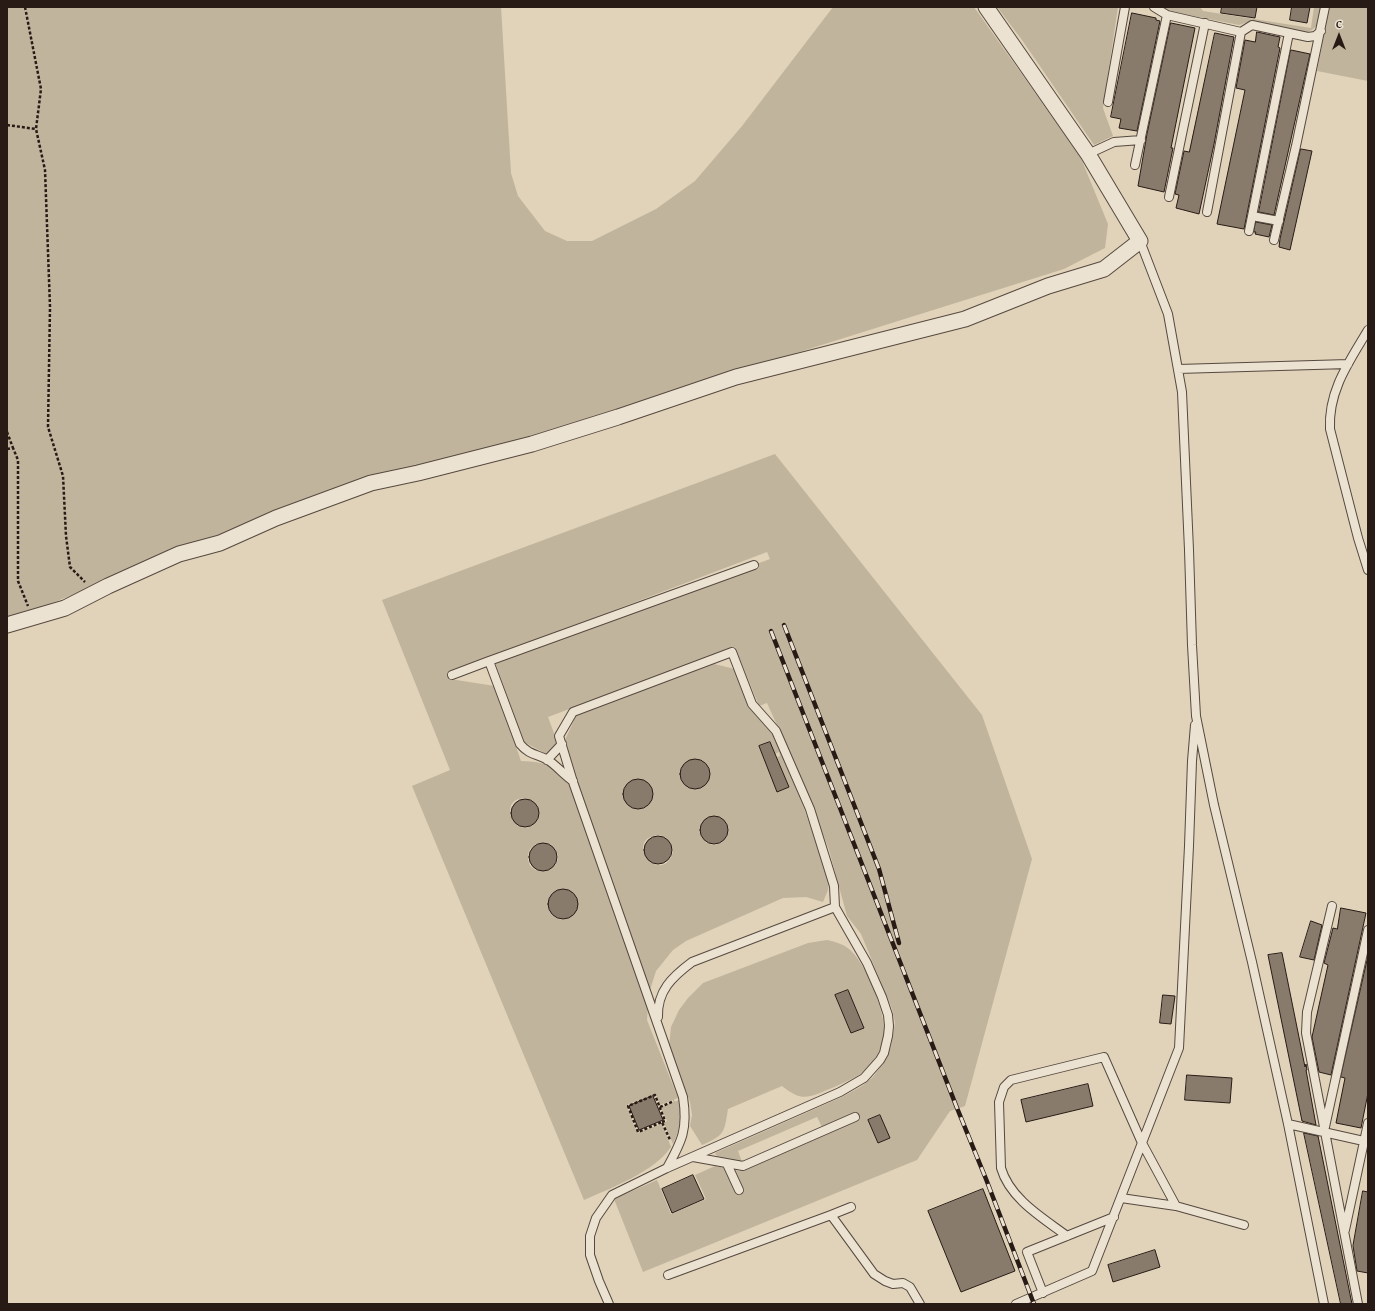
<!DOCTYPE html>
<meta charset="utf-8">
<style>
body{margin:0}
#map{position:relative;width:1375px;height:1311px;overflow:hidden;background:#e0d3b9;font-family:"Gentium Book Plus",serif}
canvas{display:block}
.frame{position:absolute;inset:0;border:8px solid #281b16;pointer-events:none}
.north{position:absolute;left:1319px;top:16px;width:40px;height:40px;-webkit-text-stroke:3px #ebe2d2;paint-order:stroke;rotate:0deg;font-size:11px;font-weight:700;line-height:16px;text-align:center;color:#281b16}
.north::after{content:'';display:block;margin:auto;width:14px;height:18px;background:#281b16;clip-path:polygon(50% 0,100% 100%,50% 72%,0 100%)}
</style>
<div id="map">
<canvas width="1375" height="1311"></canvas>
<div class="frame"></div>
<div class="north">С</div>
</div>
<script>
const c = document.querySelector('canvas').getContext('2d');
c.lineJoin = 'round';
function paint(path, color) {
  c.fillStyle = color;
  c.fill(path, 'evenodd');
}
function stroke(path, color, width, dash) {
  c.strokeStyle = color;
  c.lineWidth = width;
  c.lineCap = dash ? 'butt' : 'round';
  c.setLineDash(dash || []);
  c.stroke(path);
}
paint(new Path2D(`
 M7,7H501L511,173L518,196L545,231L567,241H592L656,209L695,181L742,126L833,7H974L1080,156L1108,224L1105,248L1064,269L235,529L168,553L87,589L37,609L7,618Z
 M997,7H1118L1103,108L1113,136L1094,145L1022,40Z
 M1160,7H1200L1203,11L1311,28L1314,7H1322C1320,19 1320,28 1307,32L1251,21L1239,25L1168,11Z
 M1329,7H1368V81L1317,71Z
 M775,454L982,715L1032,859L965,1106L950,1111L917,1160L643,1272L614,1199L657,1180L671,1214L706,1199L695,1175L715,1166L725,1168L736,1193L744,1190L735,1170L739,1171L859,1119L856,1113L822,1127L817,1117L738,1151L742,1162L717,1156L715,1153L842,1097L862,1086L873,1077L887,1058L891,1046L895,1023L892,1009L861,934L847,916L829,850L796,767L767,703L759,706L735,647L548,717L558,744L548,755L524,742L495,662L770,559L767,552L449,673L450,679L495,686L521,761C549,762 552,766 571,784L648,1006L647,1020L678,1098L660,1105L656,1094L626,1105L637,1133L662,1124L671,1147C654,1172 611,1188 584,1200L412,786L450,770L382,600ZM525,798L535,802C539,808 541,814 537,820C520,846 493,799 525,798ZM541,843L551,845C576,867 526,885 528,855C529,848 534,844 541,843ZM558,890C596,886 568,941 549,910C547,901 550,894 558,890ZM880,1115L890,1138L878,1143L868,1120Z
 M714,664L735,669L748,704L774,736L805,811L824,866L829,883L828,890L823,902L806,897L783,898L686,941L673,950L656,971L650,990L564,742L577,714ZM770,742L775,754L779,752L780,756L777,757L789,787L777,791L759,746ZM693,760C699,760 704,761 707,766C720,784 685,801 680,775C681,767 685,761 693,760ZM636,779C653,778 659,804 641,808C622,812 617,783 636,779ZM712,816C720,816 725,819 728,827C728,832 727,837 723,841C706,856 686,823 712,816ZM659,835C668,837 672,843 673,852C662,888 621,839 659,835Z
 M827,940C836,942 843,944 849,949C865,962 884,1008 884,1029C885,1039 880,1051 874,1060C865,1075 847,1081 832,1088C809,1097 803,1103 782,1086L728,1109C724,1133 725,1135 702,1145L690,1126L692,1115L690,1102L669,1046L671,1027L679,1010L688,998L703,983L808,943ZM848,990L864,1027L851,1033L835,995Z
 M679,1100C682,1117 680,1129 673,1144L664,1123L667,1121L661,1107Z`), '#c1b49d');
const building = new Path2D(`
 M1222,7H1257L1255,18L1221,13Z
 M1292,7H1310L1307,23L1290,20Z
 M1132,13L1156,18V20L1160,21L1137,131L1119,128L1121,119L1111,117Z
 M1171,23L1195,28L1171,148H1173L1164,192L1138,186L1147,134Z
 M1257,32L1280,37L1278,47L1280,48L1244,229L1217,224L1245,90L1236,88L1245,40L1255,42Z
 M1215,33L1234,37L1214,144L1199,214L1176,208L1179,195L1175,194L1184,151L1189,152Z
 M1291,50L1310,54L1274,215L1259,212Z
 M1301,149L1312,151L1290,250L1279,247L1280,239Z
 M1256,222L1272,225L1269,237L1255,234L1256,232H1254Z
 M770,742L789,787L777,792L759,746Z
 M680 774a15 15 0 1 1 30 0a15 15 0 1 1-30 0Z
 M623 794a15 15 0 1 1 30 0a15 15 0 1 1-30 0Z
 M511 813a14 14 0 1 1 28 0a14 14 0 1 1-28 0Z
 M700 830a14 14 0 1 1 28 0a14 14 0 1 1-28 0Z
 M644 850a14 14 0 1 1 28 0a14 14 0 1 1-28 0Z
 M529 857a14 14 0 1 1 28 0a14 14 0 1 1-28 0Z
 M548 904a15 15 0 1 1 30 0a15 15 0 1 1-30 0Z
 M1341,908L1366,913L1331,1075L1319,1072L1312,1037L1328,965L1324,963L1333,928L1337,929Z
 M1311,921L1322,925L1314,960L1300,957Z
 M1282,953L1305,1067L1306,1064L1307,1070H1306L1316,1125L1302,1121L1268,955Z
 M1368,956V1093L1361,1128L1336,1123L1345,1078L1341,1077Z
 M848,990L864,1028L851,1033L835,995Z
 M1163,995L1175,996L1171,1024L1160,1023Z
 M1187,1075L1232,1078L1230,1103L1185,1100Z
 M1088,1084L1093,1106L1026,1122L1021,1100Z
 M653,1096L663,1120L639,1130L629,1106Z
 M880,1115L890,1138L878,1143L868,1120Z
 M1304,1133L1318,1136L1352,1304H1341Z
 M693,1175L704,1199L672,1213L662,1189Z
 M983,1189L1015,1271L961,1292L928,1211Z
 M1363,1191L1368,1192V1273L1357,1271L1353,1246Z
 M1155,1250L1160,1267L1113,1282L1108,1265Z`);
paint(building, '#887b6b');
stroke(building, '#281b16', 1);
const lane = new Path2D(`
 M1154,7L1167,15L1241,32L1252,25L1308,37L1315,36L1321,31
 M1108,102L1125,7
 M1088,154L1114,142L1141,140
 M1135,165L1167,15
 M1169,197L1205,23
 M1207,212L1241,32
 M1252,216L1279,221
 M1249,231L1289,33
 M1274,240L1296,146L1325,7
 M1140,241L1168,314L1182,392L1189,550L1192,645L1196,716L1214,805L1252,962L1288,1124L1324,1304
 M1368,330C1349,362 1328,391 1330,429L1358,538L1368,570
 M1178,369L1348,364
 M452,675L489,661
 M547,760L562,744
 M573,781C564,775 557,766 548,760C537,754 529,755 520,744L489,661L754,565
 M1332,906L1307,1012L1306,1033L1358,1304
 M658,1017C657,991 672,977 692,962L835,907
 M1288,1124L1368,1142
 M1325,1127L1368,930
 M693,1157L743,1166L855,1117
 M727,1164L739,1190
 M1121,1198L1176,1206
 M831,1215L851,1207
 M1345,1230L1368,1123
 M1067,1236C1043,1218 1010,1199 1001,1168L999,1102L1004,1087L1011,1080L1104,1057L1142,1143L1176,1206L1244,1225
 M668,1275L831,1215L874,1274L885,1281L893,1284L903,1283L910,1287L920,1304
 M1043,1293L1027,1252L1114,1217
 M609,1304L599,1281L590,1255V1236L596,1218L612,1195L667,1168L840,1092L864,1078L880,1060L884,1053L888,1036L889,1026L888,1015L882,997L867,963L835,907L834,886L810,809L776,731L752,704L732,652L573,712L559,736L573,782L683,1097C688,1129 682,1141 667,1168
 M1016,1304L1092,1271L1179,1048L1189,846L1192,761L1195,725`);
const street = new Path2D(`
 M7,625L65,608L108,586L179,554L220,543L276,518L371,483L418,473L532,444L618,417L736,377L965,319L1048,286L1104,269L1140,241L1088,154L986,7`);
stroke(lane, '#56493f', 10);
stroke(street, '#56493f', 17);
stroke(new Path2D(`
 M25,7L41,89L36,129L45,170L50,307L48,427L63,476L66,536L70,567L85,582
 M7,125L36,129
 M7,432L13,448
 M7,449L13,448L18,460V581L28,606
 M660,1107L674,1101
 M662,1122L665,1121L655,1095L628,1106L638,1132L662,1122L670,1140`), '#281b16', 2.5, [3, 2]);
stroke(lane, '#ebe2d2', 8);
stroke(street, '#ebe2d2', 15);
const rail = new Path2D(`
 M784,625L879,869L899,943
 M771,631L957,1108L986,1179L1034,1304`);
stroke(rail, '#281b16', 4.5);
stroke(rail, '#ebe2d2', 3, [9]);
</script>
